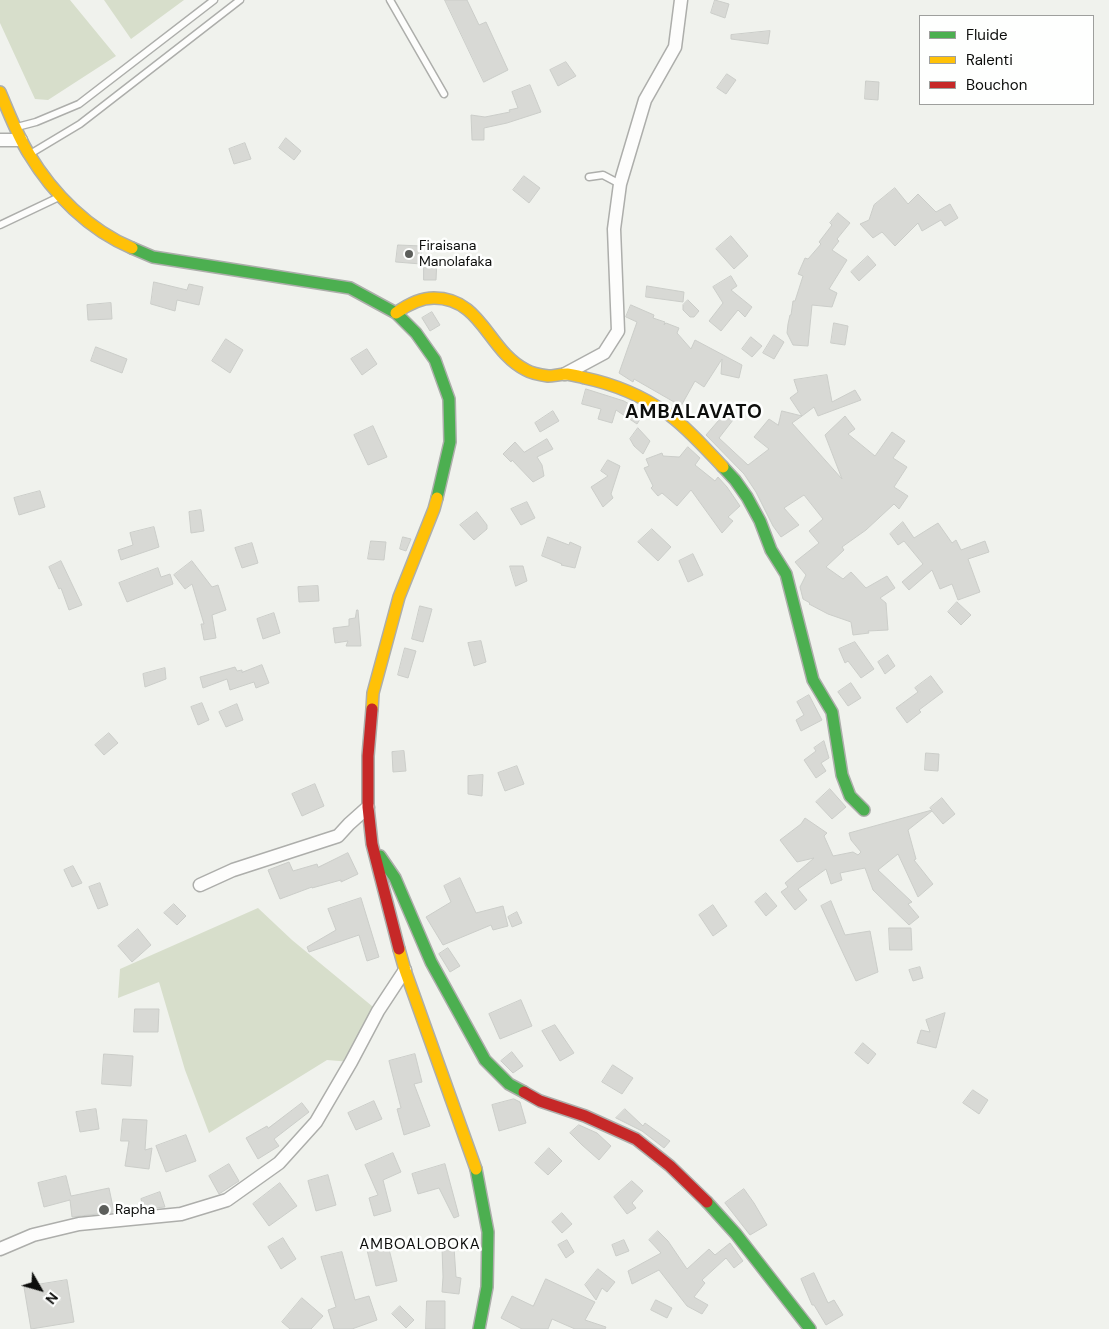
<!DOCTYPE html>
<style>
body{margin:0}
#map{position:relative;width:1109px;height:1329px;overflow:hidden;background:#f0f2ed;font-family:"DM Sans",sans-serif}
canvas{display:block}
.legend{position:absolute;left:919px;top:15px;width:175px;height:90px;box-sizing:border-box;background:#fefffe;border:1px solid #9e9f9d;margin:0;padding:6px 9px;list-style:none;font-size:15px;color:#0d0e0c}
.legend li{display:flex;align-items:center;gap:10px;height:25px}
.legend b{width:25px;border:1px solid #9e9f9d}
.north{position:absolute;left:15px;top:1264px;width:50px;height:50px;-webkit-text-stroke:4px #fefffe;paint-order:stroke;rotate:128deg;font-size:14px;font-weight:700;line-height:20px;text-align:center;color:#0d0e0c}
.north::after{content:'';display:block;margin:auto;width:18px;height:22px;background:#0d0e0c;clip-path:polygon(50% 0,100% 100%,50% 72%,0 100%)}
</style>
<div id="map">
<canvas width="1109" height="1329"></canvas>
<ul class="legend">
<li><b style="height:6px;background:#4caf50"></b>Fluide</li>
<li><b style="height:6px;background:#ffc107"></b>Ralenti</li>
<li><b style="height:6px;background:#c62828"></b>Bouchon</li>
</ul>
<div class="north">N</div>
</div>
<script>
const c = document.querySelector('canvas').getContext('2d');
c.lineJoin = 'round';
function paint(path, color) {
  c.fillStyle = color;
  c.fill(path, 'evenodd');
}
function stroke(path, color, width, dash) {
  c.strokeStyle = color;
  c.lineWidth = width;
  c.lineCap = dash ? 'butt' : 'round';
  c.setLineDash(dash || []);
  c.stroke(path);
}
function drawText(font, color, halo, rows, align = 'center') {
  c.font = font + ' "DM Sans",sans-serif';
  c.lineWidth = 5;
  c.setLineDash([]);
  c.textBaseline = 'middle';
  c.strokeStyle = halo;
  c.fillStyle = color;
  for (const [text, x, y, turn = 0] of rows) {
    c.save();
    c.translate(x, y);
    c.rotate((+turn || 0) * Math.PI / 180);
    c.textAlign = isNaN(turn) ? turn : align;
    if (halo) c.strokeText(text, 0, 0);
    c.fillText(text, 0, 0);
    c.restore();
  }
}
paint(new Path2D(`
 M0,0H70L116,56L48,100L35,99L0,23Z
 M104,0H184L131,39Z
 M258,908L292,940L378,1011L351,1062L327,1060L209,1133L185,1070L159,982L118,998L120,969Z`), '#d7decb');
const building = new Path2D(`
 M445,0H467L479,25L486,22L508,70L484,82Z
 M715,0L729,4L725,18L711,13Z
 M770,31L768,44L731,39V35Z
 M566,62L576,76L558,86L550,70Z
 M727,74L736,80L726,94L717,88Z
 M866,81L879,82L878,100L865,99Z
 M530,85L541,112L507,123L484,128V140H472L471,115L485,117L510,112L509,110L518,108L512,92Z
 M286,138L301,151L294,160L279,148Z
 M245,143L251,159L234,164L229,149Z
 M524,176L540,188L529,203L513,190Z
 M895,188L908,204L918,194L936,212L950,204L958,218L945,226L941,220L922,231L918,223L895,246L882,232L873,238L860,224L869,220L874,205Z
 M838,213L850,223L837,239L839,241L832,250L847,260L829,289L837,293L832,307L812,305L808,346L793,345L787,333L788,324L790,315H791L793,301H795L803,276L798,274L805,258L808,259L821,244L819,242L832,225L830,223Z
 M731,236L748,256L734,269L716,249Z
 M398,245L422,246L421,264L396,262Z
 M868,256L876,265L859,281L851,272Z
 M424,260H437L436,280H424Z
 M731,276L737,286L731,290L752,307L745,317L738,310L721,331L709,321L723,303L713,287Z
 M154,282L187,290L189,284L203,287L199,305L177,300L175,311L151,304Z
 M647,286L684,292L683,302L646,297Z
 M688,300L699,311L694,317H690L683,310V305Z
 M111,303L112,319L88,320L87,305Z
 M631,305L654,315L653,318L665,322L664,325L666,323L679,328L677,333L691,349L695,340L742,365L739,378L721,374L722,359L704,387L695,381L681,406L634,379L633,382L619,373L637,322L626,317Z
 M432,312L440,325L430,331L422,318Z
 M834,323L848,326L845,345L831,343Z
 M774,335L784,342L774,359L763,353Z
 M751,337L762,346L752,357L742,349Z
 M226,339L243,350L230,373L212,361Z
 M96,347L127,359L122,373L91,361Z
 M367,349L377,364L362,375L351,359Z
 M827,375L832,402L855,390L861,400L818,416L814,407L802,416L790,398L798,392L794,380Z
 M586,389L624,401L644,413L637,424L616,410L612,423L598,419L601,409L582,404Z
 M553,411L559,421L540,432L535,423Z
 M782,411L802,416L792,423L842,479L825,435L845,416L855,429L848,434L875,456L892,432L905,441L893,458L907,467L894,487L908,496L899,509L894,504L866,530L842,547L844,550L826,567L843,579L851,572L866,588L887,576L895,588L880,598L886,603L888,630L868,631L869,633L853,635L851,622L828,614L809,604L810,603L803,599L800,587L806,575L795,562L819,543L809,531L823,519L804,495L784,508L799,525L781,537L773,526L756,492L744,474L706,435L725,413L733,420L719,438L748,465L769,449L754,437L769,419L778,425Z
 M373,426L387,457L368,465L354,435Z
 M638,428L650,441L643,454L634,446L630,439Z
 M547,439L553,449L537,457L542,465L544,476L533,482L512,460L511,462L503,454L515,442L524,452Z
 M688,447L700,458L695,465L715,481L718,477L727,487L740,506L728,517L733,521L722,533L691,490L677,506L662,493L658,496L651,488L653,486L644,468L649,466L646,459L662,453L663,456L679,457Z
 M608,460L620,466L611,494L613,498L603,507L591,487L608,476L601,471Z
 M40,491L45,507L19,515L14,498Z
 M527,502L535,518L521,525L511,509Z
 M201,510L204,531L191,533L189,512Z
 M477,512L487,525V529L474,540L460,525Z
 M903,522L914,538L938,523L952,543L956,540L961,550L985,541L989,552L968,559L980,592L958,600L952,584L940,589L932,570L909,590L902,582L923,564L904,541L898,545L890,534Z
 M154,527L159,547L121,560L118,550L133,545L130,533Z
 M652,529L671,547L658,561L638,542Z
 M403,537L411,539L406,551L400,549Z
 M548,537L569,545L570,542L581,547L575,568L561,565L562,564L542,556Z
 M371,541L386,542L384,560L368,559Z
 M252,543L258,563L242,568L235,548Z
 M693,554L703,575L688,582L679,561Z
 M61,561L82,605L69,610L61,588L59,589L49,567Z
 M192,561L212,587L218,585L226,610L212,615L216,638L204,640L201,624H204L192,584L185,589L174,575Z
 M510,566H523L527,581L516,586Z
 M158,568L161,577L170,574L173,584L127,602L119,583Z
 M318,586L319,601L299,602L298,587Z
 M957,602L971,615L961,625L948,612Z
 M420,606L432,609L423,642L412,639Z
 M357,610H358L361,646H346L348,641L335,643L333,628L349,626V619L355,618Z
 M274,613L280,633L263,639L257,619Z
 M481,641L486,662L474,666L468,643Z
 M855,642L874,669L861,678L848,661L845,663L839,649Z
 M405,648L416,651L408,678L398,675Z
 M888,655L895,666L885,674L878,662Z
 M262,665L269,683L256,688L254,682L230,690L227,679L203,688L200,677L235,667L237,671L242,670V672Z
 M165,668L166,679L145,687L143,674Z
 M931,676L943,692L919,710L921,712L907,723L896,708L918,692L915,688Z
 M851,683L861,698L848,706L838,692Z
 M809,695L822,720L801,731L796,720L804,715L797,702Z
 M202,703L209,720L198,725L191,707Z
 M237,704L243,720L226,727L219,712Z
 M109,733L118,743L104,755L95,745Z
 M824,741L829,758L821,763L826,771L816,778L804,760L816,751L814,748Z
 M404,751L406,771L393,772L392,752Z
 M926,753L939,754L938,771L925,770Z
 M517,766L524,784L505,791L498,773Z
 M483,775L482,796L468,794V776Z
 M315,784L324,806L302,816L292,794Z
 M830,789L846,807L832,819L816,802Z
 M942,798L955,814L943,824L932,811L908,830L916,859L914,860L933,884L918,897L898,854L878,870L912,902L908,904L919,917L909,925L873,890L865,868L840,873L842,880L831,884L826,869L798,889L807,900L795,910L781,892L788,887L785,883L814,858L797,862L780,840L801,824L805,818L827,833L824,836L833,856L853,852L858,855L861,852L851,840L849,833L932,810L930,808Z
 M348,853L358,874L341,882V880L312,888V887L280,899L268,870L289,862L293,871L317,864L318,867Z
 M73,866L82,883L72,887L64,870Z
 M460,878L476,913L503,906L508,926L493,930L491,925L443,945L426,917L451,902L444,886Z
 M100,883L108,905L98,909L89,887Z
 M766,893L777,906L766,916L755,902Z
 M361,898L379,957L367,961L359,935L309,952L307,947L336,930L328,909Z
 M831,901L845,935L870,931L878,972L856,981L821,906Z
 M174,904L186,916L177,925L164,913Z
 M713,905L727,926L713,936L699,915Z
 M517,912L522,923L512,927L508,917Z
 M889,928H911L912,950H890Z
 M138,929L151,945L132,962L118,946Z
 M448,948L460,966L450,972L439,954Z
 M920,967L923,978L913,981L909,970Z
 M521,1000L532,1026L500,1039L489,1014Z
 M135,1009H159L158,1032H134Z
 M945,1013L936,1048L917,1043L921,1030L930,1032L926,1020Z
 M555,1025L574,1053L560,1061L542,1031Z
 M863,1043L876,1054L868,1064L855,1053Z
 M512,1052L523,1066L513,1073L501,1061Z
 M104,1054L133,1056L131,1086L102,1084Z
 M415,1054L422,1082L414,1084L430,1126L404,1135L397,1109L401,1108L389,1061Z
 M613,1065L633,1078L622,1094L602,1082Z
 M973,1090L988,1100L979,1114L963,1103Z
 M514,1099L520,1102L526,1123L499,1131L492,1105Z
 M374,1101L382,1119L356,1130L348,1113Z
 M302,1103L309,1112L274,1139L279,1146L258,1159L246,1138L267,1126L268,1128Z
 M96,1109L99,1129L80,1132L76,1112Z
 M625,1109L643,1126L645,1123L670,1141L664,1148L642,1131L616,1118Z
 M123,1119L147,1120L145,1150L152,1148L149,1169L125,1166L129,1141H121Z
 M579,1125L597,1133L611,1146L599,1160L582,1145L570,1133Z
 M186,1135L196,1161L166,1172L156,1146Z
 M549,1148L562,1161L548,1175L535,1163Z
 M393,1153L401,1172L383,1180L391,1211L374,1216L369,1198L378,1195L365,1165Z
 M229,1164L239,1181L219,1194L209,1176Z
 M445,1164L459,1216L454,1218L439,1188L418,1194L412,1174Z
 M328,1175L336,1205L316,1211L308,1181Z
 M66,1176L71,1196L109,1188L114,1212L72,1217L70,1200L44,1207L38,1183Z
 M632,1181L643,1191L632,1203L636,1208L627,1214L614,1197Z
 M280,1183L297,1206L269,1226L253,1204Z
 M744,1189L754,1203L767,1225L750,1235L725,1203Z
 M160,1192L165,1207L144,1209L141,1199Z
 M562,1213L572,1224L562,1233L552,1222Z
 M658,1231L668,1241L687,1269L709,1249L715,1255L730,1243L743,1261L734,1268L726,1258L702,1280L705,1283L694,1297L708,1305L702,1314L687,1306L659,1270L632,1284L628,1271L661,1253L649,1240Z
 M283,1238L296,1259L281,1269L268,1247Z
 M567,1240L574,1252L566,1258L558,1245Z
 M624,1240L629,1251L616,1256L612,1245Z
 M388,1245L397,1281L376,1286L367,1250Z
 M454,1247L456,1277L461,1278L459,1294L442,1292L443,1277L442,1248Z
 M342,1252L355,1300L369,1296L377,1320L352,1329H334L328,1310L336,1307L321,1257Z
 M598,1269L615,1282L607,1292L602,1288L596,1300L585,1285Z
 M814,1273L828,1303L834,1300L843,1315L826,1325L814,1305H812L801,1279Z
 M546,1279L595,1302L585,1320L606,1327L605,1329H575L552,1319L548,1329H522L501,1318L512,1296L533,1306Z
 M67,1280L74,1322L31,1329L24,1287Z
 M302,1298L323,1316L311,1329H290L282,1322Z
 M656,1300L672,1308L667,1318L651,1310Z
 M427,1301H445V1329H426Z
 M400,1306L414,1320L406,1328L392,1314Z`);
paint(building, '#d8d9d5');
stroke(building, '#cbcdc9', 1);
const lane = new Path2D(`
 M390,0L444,94
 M17,127L36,122L79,104L214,0
 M30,154L80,124L240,0
 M589,177L603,175L620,184
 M0,225L59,197`);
const street = new Path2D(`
 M0,140H21
 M565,374L604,353L618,331L614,229L620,184L645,100L675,47L681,0
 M200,885L233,870L338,836L349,824L368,807
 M0,1249L33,1235L79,1224L181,1214L227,1200L279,1163L316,1122L351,1062L378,1011L405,970`);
const fast = new Path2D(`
 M132,248L153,257L350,288L396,313L416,333L435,360L449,399L450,442L437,498
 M723,467L735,480L747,497L760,521L771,550L786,574L813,680L832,712L842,775L850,796L864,810
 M380,856L395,878L431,962L485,1060L509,1084L524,1092
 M476,1169L488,1232L487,1287L479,1329
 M707,1202L736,1234L810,1329`);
const slow = new Path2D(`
 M0,92C9,113 17,135 29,154C53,194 89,230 132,248
 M396,313C407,305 420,298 434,298C482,298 488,351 526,370C531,373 541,375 548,376C554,376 560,374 567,374C573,375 579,376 585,378C613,384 642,396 665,412C684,424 707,450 723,467
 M372,709L373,693L399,597L434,509L437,498
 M399,949L405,970L476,1169`);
const jam = new Path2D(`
 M372,709L368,756V807L372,844L399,949
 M524,1092L540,1101L585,1116L636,1139L670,1166L707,1202`);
stroke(lane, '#adaeab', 9);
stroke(street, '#adaeab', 15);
stroke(fast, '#adaeab', 14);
stroke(slow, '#adaeab', 14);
stroke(jam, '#adaeab', 14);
stroke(lane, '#fdfdfc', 6);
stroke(street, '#fdfdfc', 12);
stroke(fast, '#4caf50', 11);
stroke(slow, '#ffc107', 11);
stroke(jam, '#c62828', 11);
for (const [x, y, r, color] of [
 [409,254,5,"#5c5e5b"],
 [104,1210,6,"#5c5e5b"]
]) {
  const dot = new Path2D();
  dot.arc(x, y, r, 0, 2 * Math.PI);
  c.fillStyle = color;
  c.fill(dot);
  stroke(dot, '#fefffe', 2);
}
drawText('14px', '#0d0e0c', '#fefffe', [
 ["Firaisana",419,246],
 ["Manolafaka",419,262],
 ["Rapha",115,1210]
], 'left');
c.letterSpacing = '1px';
drawText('15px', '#0d0e0c', '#fefffe', [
 ["AMBOALOBOKA",420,1245]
]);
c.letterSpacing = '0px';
c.letterSpacing = '1px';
drawText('bold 19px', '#0d0e0c', '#fefffe', [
 ["AMBALAVATO",694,413]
]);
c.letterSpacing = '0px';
</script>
